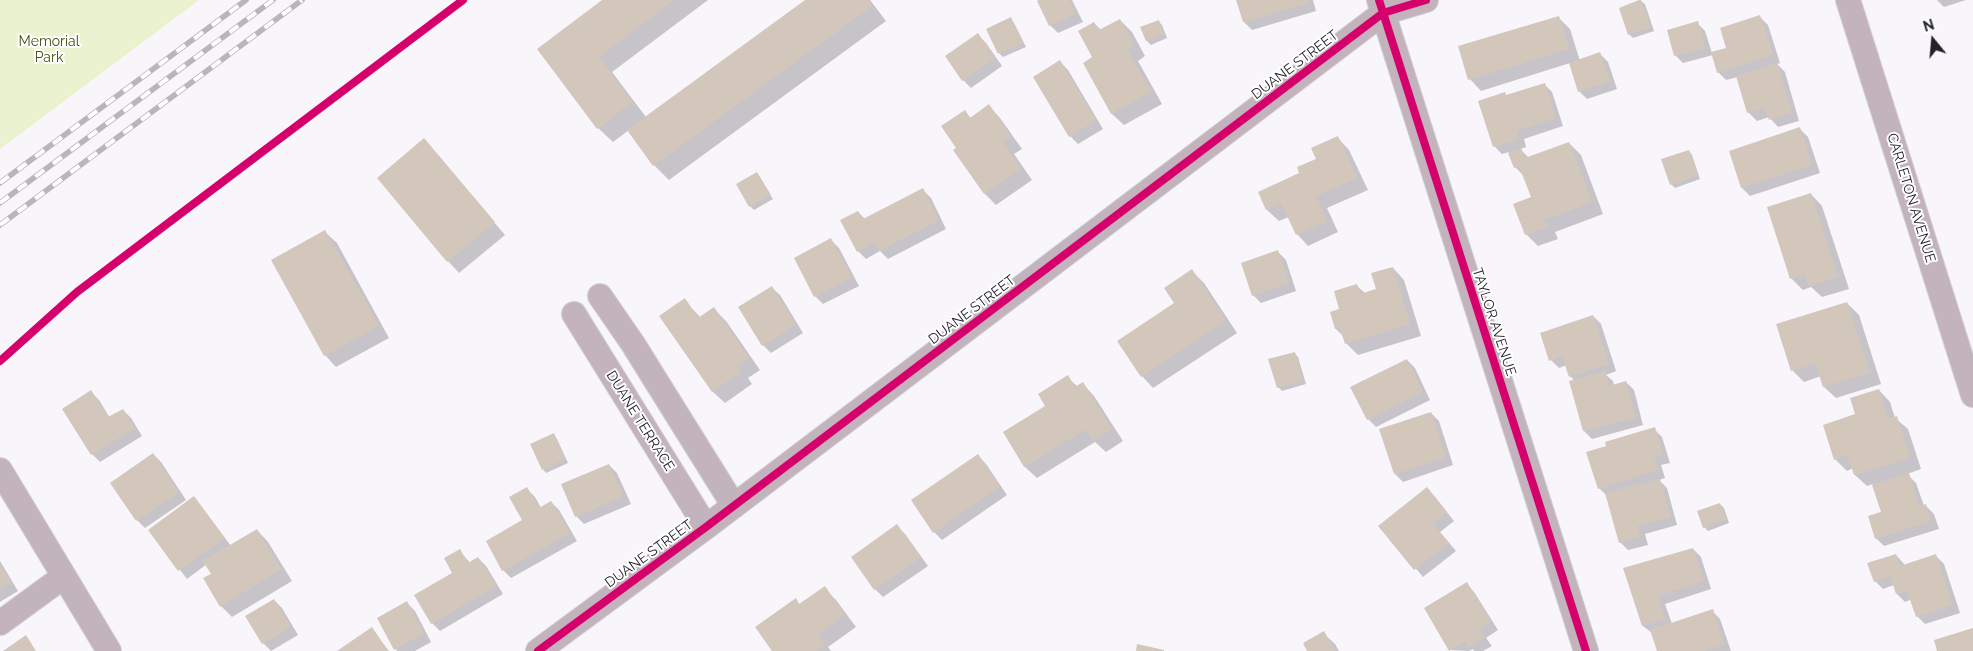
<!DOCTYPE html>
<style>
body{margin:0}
#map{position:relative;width:1973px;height:651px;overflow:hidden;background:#f8f5fb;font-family:Raleway,sans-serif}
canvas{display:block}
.north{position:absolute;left:1908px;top:15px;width:50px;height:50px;-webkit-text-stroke:4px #fff;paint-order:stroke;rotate:343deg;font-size:14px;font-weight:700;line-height:20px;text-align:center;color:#25202b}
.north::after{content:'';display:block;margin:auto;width:18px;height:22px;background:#25202b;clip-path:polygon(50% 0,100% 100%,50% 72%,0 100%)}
</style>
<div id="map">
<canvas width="1973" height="651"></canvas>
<div class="north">N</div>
</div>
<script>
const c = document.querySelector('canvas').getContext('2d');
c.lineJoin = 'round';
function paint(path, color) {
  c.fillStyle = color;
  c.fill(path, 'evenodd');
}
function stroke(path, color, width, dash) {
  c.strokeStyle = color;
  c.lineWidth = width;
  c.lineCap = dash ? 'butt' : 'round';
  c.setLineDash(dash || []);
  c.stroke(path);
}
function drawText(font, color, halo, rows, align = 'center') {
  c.font = font + ' Raleway,sans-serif';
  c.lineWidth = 4;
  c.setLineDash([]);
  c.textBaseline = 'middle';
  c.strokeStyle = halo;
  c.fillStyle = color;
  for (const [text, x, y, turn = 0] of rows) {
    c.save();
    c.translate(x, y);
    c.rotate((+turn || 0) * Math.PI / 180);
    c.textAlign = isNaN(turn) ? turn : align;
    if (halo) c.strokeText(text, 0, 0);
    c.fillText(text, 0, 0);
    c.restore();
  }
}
paint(new Path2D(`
 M0,0H199L0,149Z`), '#eaf2d0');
paint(new Path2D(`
 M604,0H708L612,72L646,117L807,0H870L886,21L669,180L654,165L629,130L613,142L598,128L538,49Z
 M1042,0H1072L1083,22L1058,33L1050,25L1039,1Z
 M1238,0H1313L1316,11L1252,30L1244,22Z
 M1937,0H1966L1944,7Z
 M1641,1L1645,4L1654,31L1633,38L1629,34Z
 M1558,17L1570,29L1580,61L1600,54L1608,62L1617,89L1587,99L1579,91L1570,63L1481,91L1470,79Z
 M1760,17L1768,25L1780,63L1777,64L1785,72L1799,121L1778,127L1769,117L1757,121L1749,113L1738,77L1726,80L1718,72L1713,55L1683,63L1675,55L1697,23L1705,31L1712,53L1728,49Z
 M1011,19L1014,23L1026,47L1003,57L1000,54L988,30Z
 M1120,20L1132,32L1145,56L1138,61L1162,104L1124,125L1112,114L1084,63L1094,58V23L1101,30Z
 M1158,21L1162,25L1167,38L1151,45L1147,41L1142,28Z
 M978,35L986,43L1002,66L971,88L963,80Z
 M1060,62L1068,70L1103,129L1078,144L1070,136Z
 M1544,84L1552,92L1563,126L1524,139L1526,147L1520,149L1529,158L1569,143L1581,155L1603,214L1555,232L1558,239L1538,246L1526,234L1532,198L1524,176L1515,167L1509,152L1502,154L1494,146L1507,96Z
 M989,106L1000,118L1022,149L1014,154L1032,180L996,205L984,193L957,148L965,112L971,118Z
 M1800,129L1808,137L1820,173L1750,196L1742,188Z
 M1338,138L1349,150L1368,190L1327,208L1338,232L1308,246L1297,234L1289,217L1279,221L1267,210L1259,193L1301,174Z
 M424,140L505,235L459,273L448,261Z
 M1689,151L1692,155L1700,179L1675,188L1671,184Z
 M757,174L773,199L754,210L750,206Z
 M923,190L931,198L946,229L888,259L880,251L866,259L858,251V212L865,219Z
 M1811,194L1822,206L1849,289L1822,297L1811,287L1803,290L1791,278Z
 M325,232L337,243L389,338L336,367L325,355Z
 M831,240L839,248L859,286L823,304L815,296Z
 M1278,252L1286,260L1296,291L1261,303L1253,295Z
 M1393,268L1404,280L1421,336L1358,355L1346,343L1344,337L1336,329L1341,310L1357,286L1365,293L1378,289Z
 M1192,271L1204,283L1237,333L1153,388L1142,376Z
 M772,288L780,295L803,333L771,353L763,345Z
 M684,300L701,318L714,309L726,321L760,370L748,378L752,384L725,403L713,392L661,316Z
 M1847,303L1859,315L1881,384L1836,398L1824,387L1821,376L1804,382L1792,370Z
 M1593,316L1601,324L1616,371L1606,375L1613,381L1614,385L1626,382L1634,390L1643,425L1592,439L1584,431L1575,381L1570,376L1567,365L1559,368L1551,360Z
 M1294,353L1298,357L1306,384L1282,391L1278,387Z
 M1407,360L1415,368L1430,400L1376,427L1368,419Z
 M1067,377L1078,387L1083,384L1094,396L1123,441L1106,452L1095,442L1037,478L1025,467L1004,432L1047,406Z
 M1879,390L1890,402L1895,418L1908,429L1921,469L1907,474L1916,483L1924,506H1926L1934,514L1939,529L1884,546L1876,538L1882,513L1873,484L1867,486L1855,475L1853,468L1847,471L1835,459L1857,415Z
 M91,392L99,400L110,418L123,410L131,418L142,436L100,462L92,454Z
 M1431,413L1439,421L1453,465L1403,482L1395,474Z
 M1654,429L1662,437L1670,463L1661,465L1665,478L1659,480L1667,488L1677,525L1645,534L1648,545L1628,550L1620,542L1607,496L1599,488Z
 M554,435L557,439L568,463L546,473L543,469Z
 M153,454L161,462L186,500L145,528L137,520L111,483Z
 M978,456L986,464L1007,495L942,540L934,532Z
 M609,465L617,473L631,504L584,524L576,516Z
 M527,489L535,497L541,508L551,502L559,510L577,541L511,578L503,570L524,521Z
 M1435,497L1454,521L1440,532L1456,551L1423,577L1380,526Z
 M194,498L231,546L257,530L268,542L292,581L232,617L221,606L213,574L207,564L187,579L150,530Z
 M1720,504L1724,508L1729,523L1708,531L1704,527Z
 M897,526L905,534L928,566L883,597L875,589Z
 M1693,549L1701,557L1711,589L1665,604L1672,624L1712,611L1720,619L1731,651H1658L1652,633L1643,626L1625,569Z
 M459,550L470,563L478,558L486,566L503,594L440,631L432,623L416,596L454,573Z
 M1896,555L1905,565L1936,556L1944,564L1960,613L1925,624L1917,616L1912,599L1905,602L1897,594L1894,585L1883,589L1875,581Z
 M0,561L18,591L0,602Z
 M1467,584L1474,592L1498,630L1486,638L1492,646L1483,651H1474L1473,649L1469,651L1450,650Z
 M824,588L836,600L856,627L828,647L831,651H773L795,600L800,605Z
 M274,600L282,608L298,635L271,651L263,643L247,616Z
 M407,603L415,611L431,642L415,651H397L378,619Z
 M372,629L389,651H339Z
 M1323,633L1335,644L1339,651H1309Z`), '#0003');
paint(new Path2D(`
 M602,0H674L599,57L633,102L597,129L537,49Z
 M805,0H868L872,6L653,166L627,130Z
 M1039,0H1069L1076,13L1049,26L1037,1Z
 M1236,0H1308L1309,3L1243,22Z
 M1639,0H1641L1651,27L1628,35L1619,8Z
 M1760,15L1773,55L1717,73L1711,52L1726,48L1720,28Z
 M1559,16L1569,49L1468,80L1458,46Z
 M1011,17L1023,43L998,54L986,29Z
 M1120,19L1134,45L1127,49L1151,92L1111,114L1083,63L1092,57L1078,31L1094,22L1099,30Z
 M1159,20L1164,34L1146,41L1140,27Z
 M1698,21L1705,48L1674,56L1667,30Z
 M978,33L995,58L962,81L945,56Z
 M1600,52L1610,81L1578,92L1569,63Z
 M1060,60L1096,120L1069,137L1033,77Z
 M1777,63L1792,113L1769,120L1765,108L1747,113L1736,76Z
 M1545,83L1556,118L1516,131L1519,139L1493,147L1478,101L1505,92L1506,95Z
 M989,104L1011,137L1003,142L1021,168L984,194L953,150L956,148L941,126L965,110L970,118Z
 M1800,127L1812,165L1741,188L1729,151Z
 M1338,136L1357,178L1316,196L1327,221L1296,235L1281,203L1266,210L1258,192L1299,173L1297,167L1316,159L1311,148Z
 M424,138L495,222L447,262L377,178Z
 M1569,142L1592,202L1544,220L1547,227L1525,235L1513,204L1531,197L1519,166L1514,168L1508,153L1521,148L1525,158Z
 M1689,150L1698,175L1670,185L1661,159Z
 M757,172L771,195L749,207L736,184Z
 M923,188L939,220L879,251L874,243L857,252L840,220L858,211L863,219Z
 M1811,193L1838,277L1809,286L1805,274L1790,279L1767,207Z
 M325,230L379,326L324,356L271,260Z
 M831,238L852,278L814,297L794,258Z
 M1278,250L1289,283L1252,296L1241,263Z
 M1393,267L1410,324L1345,344L1340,328L1335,329L1330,312L1339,309L1334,291L1357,284L1360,294L1376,289L1371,273Z
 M1192,269L1226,321L1141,377L1117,341L1174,303L1164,288Z
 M772,286L796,325L762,346L738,307Z
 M685,298L698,318L714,307L749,358L737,366L741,372L712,392L659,316Z
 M1847,302L1870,373L1823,387L1815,363L1791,371L1776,324Z
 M1593,315L1609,364L1569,377L1562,356L1549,361L1540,333Z
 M1295,352L1303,380L1277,388L1268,359Z
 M1407,359L1423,392L1367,420L1350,387Z
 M1605,371L1609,386L1626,381L1636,417L1583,431L1569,381Z
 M1068,375L1075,387L1083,382L1112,429L1093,441L1086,429L1024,467L1003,432L1045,406L1038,394Z
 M1879,389L1888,419L1897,416L1910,458L1854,475L1847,455L1834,460L1823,425L1855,414L1850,398Z
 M91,390L108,417L123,409L135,428L91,455L62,409Z
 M1431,412L1446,457L1394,474L1379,429Z
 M1655,427L1663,455L1654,457L1658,470L1598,489L1586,452L1606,446L1605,442Z
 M554,433L565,459L542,470L530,444Z
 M153,453L179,492L136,521L110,483Z
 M978,454L1000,486L933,533L911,500Z
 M609,464L623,496L575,517L561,484Z
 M1909,473L1919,506L1926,504L1931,521L1875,539L1868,516L1881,512L1872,485Z
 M1660,479L1670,517L1637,526L1640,537L1619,543L1605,493Z
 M527,487L539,508L551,501L570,533L502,571L486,541L522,520L509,497Z
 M1427,487L1447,512L1433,524L1449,543L1414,570L1378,526Z
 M194,496L225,538L178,571L148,530Z
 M1720,503L1726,519L1703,528L1697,511Z
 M897,524L921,557L874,590L851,557Z
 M257,529L281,569L220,607L203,578L211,574L203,561Z
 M1693,548L1704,581L1658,596L1665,619L1642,626L1623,568Z
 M460,549L468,563L478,557L496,586L431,624L414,595L452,573L444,558Z
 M1896,554L1900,566L1936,554L1952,605L1916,617L1907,591L1896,594L1890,576L1874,582L1867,563Z
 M0,565L11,583L0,589Z
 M1467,582L1491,622L1479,629L1485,637L1469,647L1465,641L1449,651L1424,608Z
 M825,586L845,615L818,634L825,645L817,651H772L755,627L796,598L799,604Z
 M274,599L291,627L262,644L245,616Z
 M407,601L424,633L394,650L377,618Z
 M1713,609L1724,644L1704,651H1657L1650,630Z
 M372,627L388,651H337Z
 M1973,628V651H1937L1934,640Z
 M1324,631L1335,651H1307L1303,643Z
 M26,635L36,651H3Z
 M1137,644L1164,650V651H1136Z`), '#d3c7bb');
const minor = new Path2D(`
 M1379,0L1586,651
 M1848,0L1973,395
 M600,296L633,344L734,506
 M574,314L706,527
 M0,470L109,651
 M0,623L63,577
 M538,651L706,527L1383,13L1426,0`);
stroke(minor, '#d2cfd5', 26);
stroke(minor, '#c3b3bc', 24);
const rail = new Path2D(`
 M0,183L246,0
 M0,203L273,0
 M0,225L302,0`);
stroke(rail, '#bcb4bb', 5.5);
stroke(rail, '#fff', 4, [11]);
stroke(new Path2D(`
 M1379,0L1586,651
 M0,361L77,292L463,0
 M538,651L706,527L1383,13L1426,0`), '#d6006c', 8);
drawText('14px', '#465213', '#fff', [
 ["Memorial",49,42],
 ["Park",49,58]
]);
drawText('14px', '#25202b', '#fff', [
 ["DUANE STREET",1295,65,-37],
 ["CARLETON AVENUE",1911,198,73],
 ["DUANE STREET",972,310,-37],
 ["TAYLOR AVENUE",1494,322,72],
 ["DUANE TERRACE",640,421,58],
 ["DUANE STREET",649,554,-36]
]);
</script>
